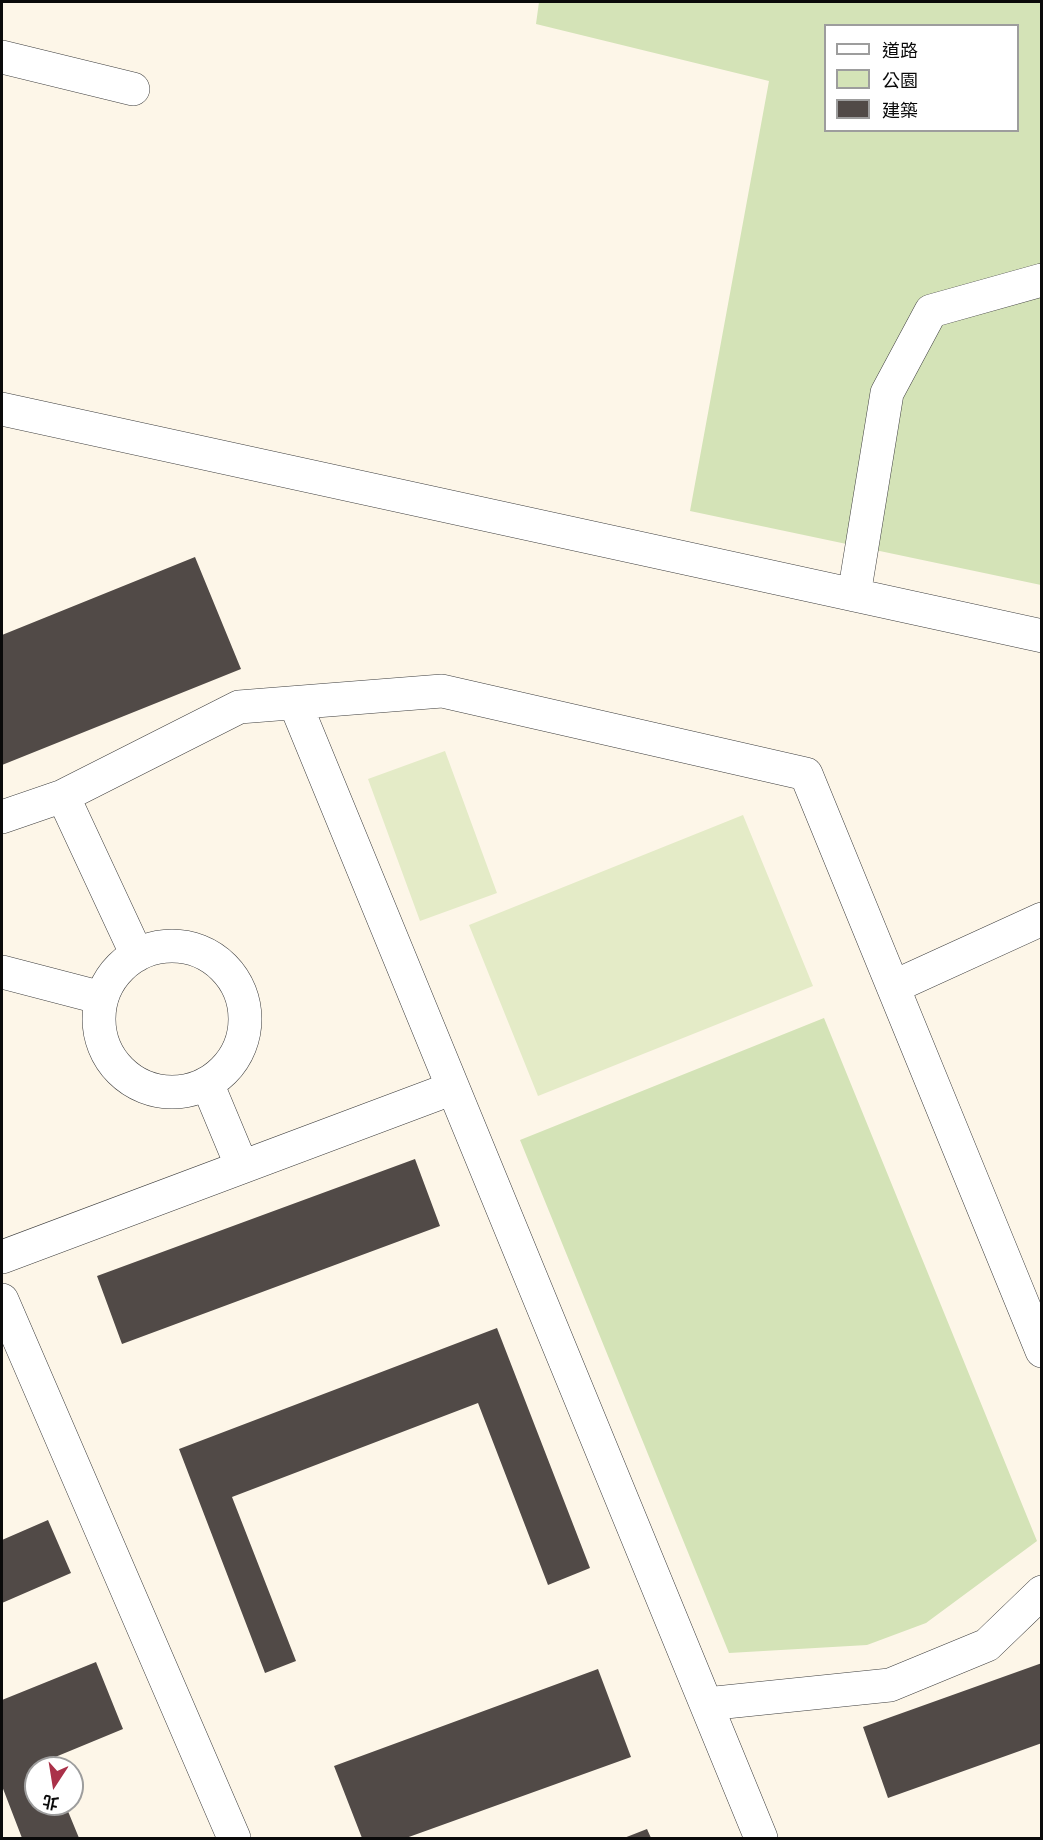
<!DOCTYPE html>
<meta charset="utf-8">
<style>
body{margin:0}
#map{position:relative;width:1043px;height:1840px;overflow:hidden;background:#fdf6e8;font-family:"Times New Roman","Noto Sans TC",serif}
canvas{display:block}
.frame{position:absolute;inset:0;border:3px solid #0a0a0a;pointer-events:none}
.legend{position:absolute;left:824px;top:24px;width:195px;height:108px;box-sizing:border-box;background:#fff;border:2px solid #9d9d9d;margin:0;padding:8px 10px;list-style:none;font-size:18px;color:#0a0a0a}
.legend li{display:flex;align-items:center;gap:12px;height:30px}
.legend b{width:30px;border:2px solid #9d9d9d}
.north{position:absolute;left:24px;top:1756px;width:60px;height:60px;box-sizing:border-box;background:#fff;border:2px solid #9d9d9d;border-radius:50%;rotate:192deg;font-size:16px;font-weight:700;line-height:24px;text-align:center;color:#0a0a0a}
.north::after{content:'';display:block;margin:auto;width:21px;height:27px;background:#aa3149;clip-path:polygon(50% 0,100% 100%,50% 72%,0 100%)}
</style>
<div id="map">
<canvas width="1043" height="1840"></canvas>
<div class="frame"></div>
<ul class="legend">
<li><b style="height:8px;background:#fff"></b>道路</li>
<li><b style="height:16px;background:#d4e3b7"></b>公園</li>
<li><b style="height:16px;background:#514a47"></b>建築</li>
</ul>
<div class="north">北</div>
</div>
<script>
const c = document.querySelector('canvas').getContext('2d');
c.lineJoin = 'round';
function paint(path, color) {
  c.fillStyle = color;
  c.fill(path, 'evenodd');
}
function stroke(path, color, width, dash) {
  c.strokeStyle = color;
  c.lineWidth = width;
  c.lineCap = dash ? 'butt' : 'round';
  c.setLineDash(dash || []);
  c.stroke(path);
}
paint(new Path2D(`
 M539,2H1041V585L690,511L769,81L536,24ZM826,26H1018V130H826Z
 M824,1018L1037,1541L926,1623L867,1645L729,1653L520,1140Z`), '#d4e3b7');
paint(new Path2D(`
 M445,751L497,893L420,921L368,779Z
 M743,815L813,986L538,1096L469,925Z`), '#e4ebc7');
paint(new Path2D(`
 M195,557L241,669L2,765V635Z
 M415,1159L440,1226L122,1344L97,1276Z
 M497,1328L590,1568L548,1585L478,1403L232,1497L296,1661L265,1673L179,1449Z
 M48,1520L71,1573L2,1603V1540Z
 M96,1662L123,1729L48,1760L51,1768H36V1804H65L79,1838H22L2,1786V1700Z
 M1042,1663V1743L888,1798L863,1727Z
 M598,1669L631,1757L406,1838H362L334,1766Z
 M647,1829L651,1838H624Z`), '#514a47');
const minor = new Path2D(`
 M2,57L133,89
 M2,409L1042,636
 M854,595L887,393L931,311L1042,280
 M295,703L761,1838
 M63,796L137,955
 M2,817L63,796L239,707L442,691L806,774L1042,1351
 M99 1019a73 73 0 1 1 146 0a73 73 0 1 1-146 0Z
 M2,972L102,998
 M893,987L1042,919
 M207,1083L242,1167
 M2,1257L453,1088
 M2,1300L234,1838
 M706,1704L890,1685L987,1645L1042,1592`);
stroke(minor, '#3d3d3d', 34);
stroke(minor, '#fff', 33);
</script>
